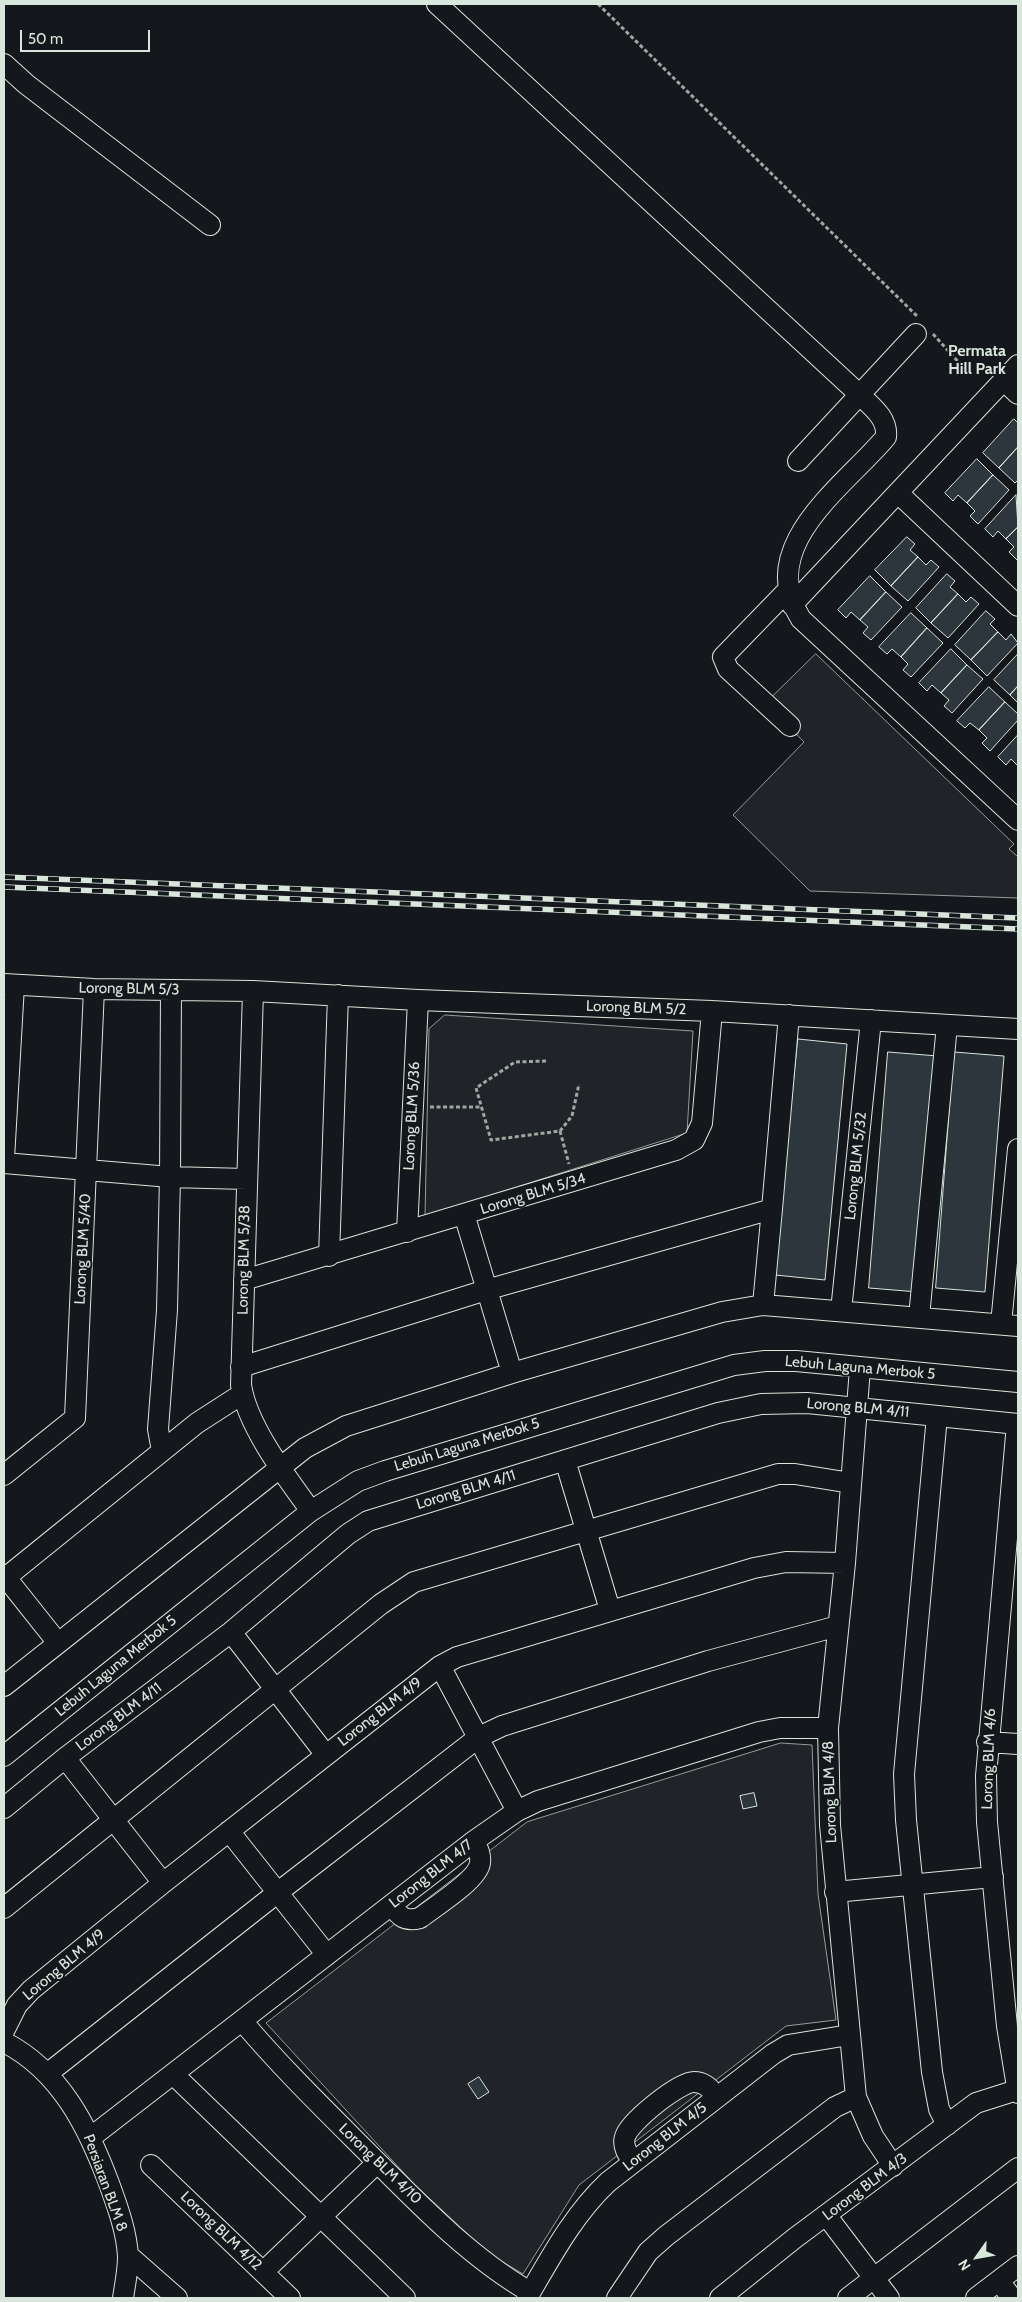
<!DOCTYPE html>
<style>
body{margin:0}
#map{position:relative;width:1022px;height:2302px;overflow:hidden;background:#14181c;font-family:Cabin,sans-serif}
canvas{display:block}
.frame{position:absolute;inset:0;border:5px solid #d8e6dc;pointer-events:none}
.north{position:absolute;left:952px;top:2232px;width:50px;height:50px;-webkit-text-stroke:4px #14181c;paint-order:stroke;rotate:238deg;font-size:14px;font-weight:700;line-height:20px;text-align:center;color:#d8e6dc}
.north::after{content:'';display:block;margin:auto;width:18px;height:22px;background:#d8e6dc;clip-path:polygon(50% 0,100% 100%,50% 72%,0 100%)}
.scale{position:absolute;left:20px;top:30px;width:130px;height:22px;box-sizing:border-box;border:2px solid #d8e6dc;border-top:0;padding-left:6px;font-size:15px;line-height:18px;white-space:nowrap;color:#d8e6dc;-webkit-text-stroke:4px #14181c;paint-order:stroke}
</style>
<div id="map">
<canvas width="1022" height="2302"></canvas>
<div class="frame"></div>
<div class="north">N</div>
<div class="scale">50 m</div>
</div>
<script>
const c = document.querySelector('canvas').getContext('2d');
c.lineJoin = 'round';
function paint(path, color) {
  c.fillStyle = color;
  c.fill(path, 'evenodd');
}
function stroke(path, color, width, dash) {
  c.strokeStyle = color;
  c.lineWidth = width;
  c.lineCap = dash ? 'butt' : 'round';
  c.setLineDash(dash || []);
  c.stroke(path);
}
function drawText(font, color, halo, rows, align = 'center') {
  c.font = font + ' Cabin,sans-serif';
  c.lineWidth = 4;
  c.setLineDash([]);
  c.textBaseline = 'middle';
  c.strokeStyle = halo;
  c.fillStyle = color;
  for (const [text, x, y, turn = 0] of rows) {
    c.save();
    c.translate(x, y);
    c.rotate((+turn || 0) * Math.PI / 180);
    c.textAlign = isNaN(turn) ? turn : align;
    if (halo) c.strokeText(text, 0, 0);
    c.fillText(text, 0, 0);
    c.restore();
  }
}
const green = new Path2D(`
 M816,654L1014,844L1009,849L1018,857V898L810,891L733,815L804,742L766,703Z
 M445,1015L693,1031L687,1133L425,1216L429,1029Z
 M781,1743L812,1745L818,1894L836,2020L786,2026L579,2185L523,2274L489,2254L414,2184L266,2023L527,1822Z`);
paint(green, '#202428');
stroke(green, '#939e99', 1);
const building = new Path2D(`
 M1014,419L1018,423V447L999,468L983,453Z
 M1018,447V480L1015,483L999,468Z
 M977,459L993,475L967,503L958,495L953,501L945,493Z
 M993,475L1009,490L978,524L970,516L975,511L967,503Z
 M1016,495L1018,527L1006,539L998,531L993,537L985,529Z
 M1018,527V559L1017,560L1009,552L1014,547L1006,539Z
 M907,537L915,544L910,550L918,557L891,586L875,570Z
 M918,557L926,565L931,560L939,567L908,601L891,586Z
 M947,574L955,581L950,587L958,594L931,623L916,608Z
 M870,576L886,592L860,620L851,612L846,618L838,610Z
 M886,592L902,607L871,640L863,633L868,627L860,620Z
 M958,594L966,602L971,597L979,604L948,638L931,623Z
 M986,611L995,619L990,624L998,632L971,660L955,645Z
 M911,613L927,628L901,657L892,649L887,654L879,647Z
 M927,628L943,643L911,677L903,670L908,664L901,657Z
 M998,632L1006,640L1011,634L1018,643L987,676L971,660Z
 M951,649L967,665L941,693L932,685L927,691L919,683Z
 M1018,654V686L1010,695L994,680Z
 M967,665L983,679L952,713L944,706L949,700L941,693Z
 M1018,686V703L1010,695Z
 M989,687L1005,702L979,730L970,723L965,728L957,721Z
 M1005,702L1018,714V720L990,751L982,743L987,738L979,730Z
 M1018,735V766L1011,759L1006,765L998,757Z
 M798,1039L847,1044L825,1280L775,1275Z
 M888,1052L938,1056L918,1292L869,1288Z
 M954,1052L1004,1056L985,1292L936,1288Z
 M754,1793L757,1806L743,1809L740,1796Z
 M479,2077L489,2092L478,2099L468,2084Z`);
paint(building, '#2c363c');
stroke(building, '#d8e6dc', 1);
const minor = new Path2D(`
 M437,4L860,395C872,407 888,418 886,437C845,486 754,546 801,619L1018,820
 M4,64L26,84L210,225
 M1004,381L1018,394
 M798,461L916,334
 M898,493L1018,606
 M788,590L723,657L728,669L790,726
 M792,605L1018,365
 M4,984L94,989L253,991L418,1000L712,1011L1018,1029
 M253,991L241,1385C247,1426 287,1478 311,1511
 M4,1159L14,985
 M4,1163L170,1177L246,1179
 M464,1214L512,1373
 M407,1232L418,1000
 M329,1256L338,995
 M244,1280L676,1150L694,1140L702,1123L712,1011
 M763,1305L772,1209
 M841,1311L871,1020
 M919,1317L947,1025
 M1001,1324L1018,1149
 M241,1367L486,1290L772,1209L789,1015
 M860,1368L845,1563L828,1728L830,1825L856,2097L873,2136L893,2166
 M937,1416L904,1774L906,1820L932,2072L939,2109L947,2125
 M1017,1424L986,1776L987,1822L1007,2026L1018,2093
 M162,1451L158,1429L167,1310L170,1177L171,990
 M565,1460L610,1610
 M4,1475L75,1418L94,989
 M4,1575L58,1643
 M4,1579L197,1423L242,1394
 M231,1632L326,1755
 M440,1666L517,1811
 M4,1686L305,1448L346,1426L512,1373L722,1312L763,1305L1018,1326
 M987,1742L1018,1744
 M4,1756L311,1511L358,1481L385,1471L734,1365L765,1361H796L1018,1382
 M65,1758L163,1883
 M4,1808L65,1758L231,1632L348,1534L368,1521L718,1413L761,1404L807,1403L1018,1424
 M229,1831L327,1955
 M835,1892L993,1877
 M391,1905C400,1917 405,1922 420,1918C434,1907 478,1880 480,1863C481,1854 478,1849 474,1841
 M4,1908L381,1604L414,1582L778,1474H795L851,1483
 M243,2022C281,2067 324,2109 366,2151C417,2202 468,2256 530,2292
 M4,2031L17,2005L31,1990L163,1883L440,1666L457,1657L754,1568L786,1562L845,1563
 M4,2042C61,2071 89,2129 110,2186C118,2208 127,2233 128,2257C128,2270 125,2285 123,2298
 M47,2074L277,1893L479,1737L502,1726L708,1661L838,1626
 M174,2075L405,2298
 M90,2138L474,1841L517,1811L538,1801L759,1732L780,1728H828
 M633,2162C628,2155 622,2146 625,2137C629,2122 679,2082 694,2082C705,2082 710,2089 717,2096
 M151,2165L290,2298
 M826,2215L889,2298
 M128,2255L177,2298
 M263,2272L377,2163
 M999,2281L1012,2298
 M527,2298C551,2257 573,2215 608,2182L773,2054L788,2045L849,2035
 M617,2298L648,2252L666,2236L835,2107L856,2097
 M720,2298L795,2238L976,2103L1017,2090
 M848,2298L1018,2168
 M976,2298L1018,2266`);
stroke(minor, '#d8e6dc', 22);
stroke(new Path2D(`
 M598,4L917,316
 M933,334L961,365
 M546,1061L515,1062L476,1088L491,1140L560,1131L572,1116L579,1084
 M430,1107H482
 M560,1131L569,1164`), '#9da8a2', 3, [4, 2.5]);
stroke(minor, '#14181c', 20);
const rail = new Path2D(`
 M4,877L1018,918
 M4,887L1018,929`);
stroke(rail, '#d8e6dc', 5.5);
stroke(rail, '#14181c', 4, [11]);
drawText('15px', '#d8e6dc', '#14181c', [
 ["Lorong BLM 5/3",129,989,1],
 ["Lorong BLM 5/2",636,1008,2],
 ["Lorong BLM 5/36",412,1116,-87],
 ["Lorong BLM 5/32",856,1166,-84],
 ["Lorong BLM 5/34",533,1194,-17],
 ["Lorong BLM 5/40",83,1249,-87],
 ["Lorong BLM 5/38",244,1260,-89],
 ["Lebuh Laguna Merbok 5",860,1368,5],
 ["Lorong BLM 4/11",858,1408,5],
 ["Lebuh Laguna Merbok 5",467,1445,-17],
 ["Lorong BLM 4/11",466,1490,-17],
 ["Lebuh Laguna Merbok 5",116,1666,-39],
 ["Lorong BLM 4/9",380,1712,-38],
 ["Lorong BLM 4/11",119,1717,-37],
 ["Lorong BLM 4/6",989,1759,-88],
 ["Lorong BLM 4/8",830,1792,-92],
 ["Lorong BLM 4/7",431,1874,-38],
 ["Lorong BLM 4/9",64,1965,-40],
 ["Lorong BLM 4/5",665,2137,-38],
 ["Lorong BLM 4/10",380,2164,44],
 ["Persiaran BLM 8",105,2183,70],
 ["Lorong BLM 4/3",865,2187,-37],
 ["Lorong BLM 4/12",221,2231,44]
]);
drawText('bold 16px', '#d8e6dc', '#14181c', [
 ["Permata",977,351],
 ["Hill Park",977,369]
]);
</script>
